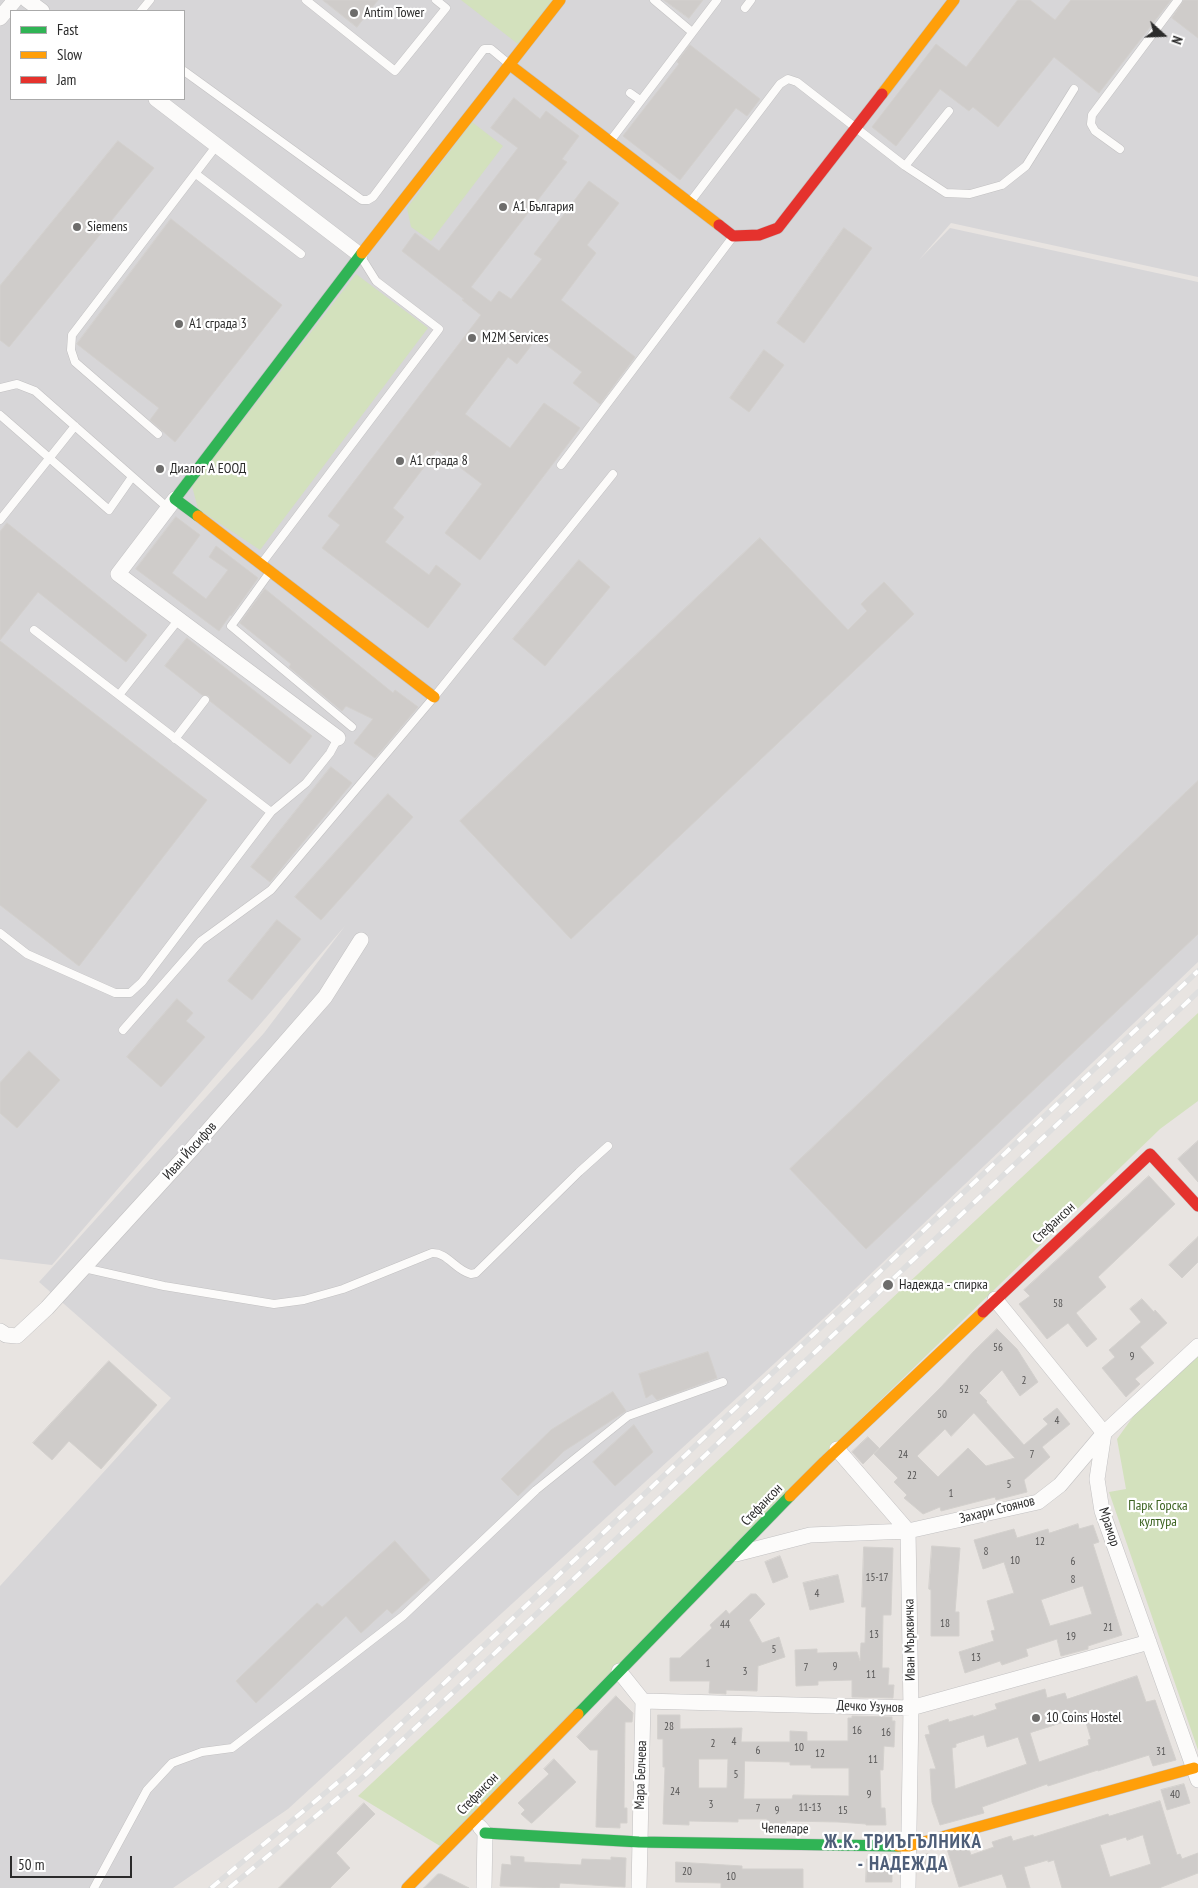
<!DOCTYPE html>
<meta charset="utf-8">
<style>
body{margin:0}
#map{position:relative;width:1198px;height:1888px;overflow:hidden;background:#e8e4e1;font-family:"PT Sans Narrow",sans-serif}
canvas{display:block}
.legend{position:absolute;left:10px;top:10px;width:175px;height:90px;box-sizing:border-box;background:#fff;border:1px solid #aaa;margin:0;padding:6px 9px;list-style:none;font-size:15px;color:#2b2b2b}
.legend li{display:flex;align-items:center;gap:10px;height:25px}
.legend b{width:25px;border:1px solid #aaa}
.north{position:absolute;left:1138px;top:10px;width:50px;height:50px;-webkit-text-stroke:4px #fff;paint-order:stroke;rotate:110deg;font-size:14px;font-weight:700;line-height:20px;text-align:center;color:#2b2b2b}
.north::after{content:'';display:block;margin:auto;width:18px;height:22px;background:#2b2b2b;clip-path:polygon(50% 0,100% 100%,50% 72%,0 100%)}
.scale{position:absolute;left:10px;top:1856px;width:122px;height:22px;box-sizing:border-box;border:2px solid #2b2b2b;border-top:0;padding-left:6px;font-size:15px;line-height:18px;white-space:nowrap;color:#2b2b2b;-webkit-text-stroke:4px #fff;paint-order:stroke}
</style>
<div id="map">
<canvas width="1198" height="1888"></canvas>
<ul class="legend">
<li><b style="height:6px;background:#30b455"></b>Fast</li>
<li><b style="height:6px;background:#ff9f0a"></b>Slow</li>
<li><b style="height:6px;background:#e5322d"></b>Jam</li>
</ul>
<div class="north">N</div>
<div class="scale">50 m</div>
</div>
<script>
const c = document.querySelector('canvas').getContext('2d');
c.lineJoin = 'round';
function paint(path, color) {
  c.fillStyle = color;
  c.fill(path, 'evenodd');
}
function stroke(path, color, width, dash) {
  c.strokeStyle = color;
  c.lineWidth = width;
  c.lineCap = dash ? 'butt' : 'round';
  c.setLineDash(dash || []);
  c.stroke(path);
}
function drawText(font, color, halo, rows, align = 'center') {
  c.font = font + ' "PT Sans Narrow",sans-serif';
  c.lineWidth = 4.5;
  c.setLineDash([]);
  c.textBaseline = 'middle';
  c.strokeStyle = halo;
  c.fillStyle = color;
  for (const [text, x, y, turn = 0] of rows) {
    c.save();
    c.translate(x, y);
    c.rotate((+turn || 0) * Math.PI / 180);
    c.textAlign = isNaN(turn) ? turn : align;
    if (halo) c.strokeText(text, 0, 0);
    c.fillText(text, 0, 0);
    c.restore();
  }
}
paint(new Path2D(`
 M0,0H1198V277L951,223L919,260L950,228L1198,282V962L835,1308L288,1809L173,1888H0V1586L171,1398L39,1282L264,1033L345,926L52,1265L0,1259ZM11,11H184V99H11Z`), '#d7d6d8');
paint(new Path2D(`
 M461,0H555L518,44Z
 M472,122L503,146L431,241L411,227L407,208Z
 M356,274L428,328L260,550L198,509L192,486Z
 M1198,1013V1101L1160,1129L863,1417L440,1846L358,1796Z
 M1198,1356V1750L1109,1492L1126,1489L1117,1439L1135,1414Z`), '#d3e1bd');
const building = new Path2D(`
 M323,0H378L357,27Z
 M664,0H703L689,18Z
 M1018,0H1030L1055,20L1071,0H1171L1099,93L1054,57L998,127L973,107L969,111L940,89L896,146L872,127L936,44L966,67Z
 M1184,0H1198V38L1172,18Z
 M690,45L760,99L747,116L736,108L680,180L623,136L679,64L677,62Z
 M514,98L540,119L546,111L579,136L562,159L567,162L471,287L491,302L499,291L511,299L542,259L534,254L589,181L619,203L587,245L596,253L561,300L635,357L600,404L573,383L582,372L537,338L517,364L508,357L465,414L510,448L544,403L580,428L480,560L445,533L482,484L437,450L393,508L404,517L385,542L429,575L436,565L461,584L428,628L322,548L340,525L328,516L481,315L462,300L464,299L402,251L415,233L439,251L518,148L491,128Z
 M118,141L154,168L9,347L0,340V286Z
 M171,219L282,305L175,442L150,420L159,408L77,344Z
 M844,228L872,248L804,343L777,323Z
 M764,350L784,365L749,412L730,398Z
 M176,517L200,535L172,573L206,599L228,570L209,557L216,546L258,578L231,616L230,615L219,631L136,569Z
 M7,523L147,635L126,662L38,592L0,640V532Z
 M760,538L848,630L867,611L861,604L884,582L914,614L571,939L460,821Z
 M579,560L610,587L545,666L513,639Z
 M265,589L393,693L395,690L418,707L375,758L354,743L373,719L346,706L342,711L289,667L291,664L240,623Z
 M187,638L312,736L290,764L210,701L209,696L202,695L165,666Z
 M0,641L207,800L79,966L0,905Z
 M331,767L352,783L270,882L251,867Z
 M1198,781V934L866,1249L790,1169Z
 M388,794L413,817L321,920L295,897Z
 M277,920L301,939L252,1000L228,981Z
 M177,999L193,1013L186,1021L205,1037L161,1087L127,1057Z
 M29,1051L60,1080L17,1128L0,1113V1083Z
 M1198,1141V1182L1178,1159Z
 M1149,1176L1175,1204L1098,1277L1106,1287L1076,1313L1097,1339L1087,1347L1068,1323L1047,1339L1019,1304L1030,1296L1024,1290Z
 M1198,1237V1262L1182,1278L1169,1265Z
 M1142,1299L1154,1312L1155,1310L1167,1323L1140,1347L1154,1363L1135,1379L1140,1384L1126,1397L1102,1368L1115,1357L1109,1350L1141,1322L1130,1309Z
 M997,1329L1017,1349L1038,1382L1020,1396L1002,1370L979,1393L987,1401L986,1402L1024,1445L1048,1424L1043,1419L1057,1408L1070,1424L1042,1447L1050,1457L1024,1480L1027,1492L996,1500L995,1497L941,1511L940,1507L923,1514L904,1498L907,1495L894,1482L898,1478L874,1454L941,1387L974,1351ZM974,1413L1015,1458L986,1466L968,1448L938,1477L917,1456L945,1429L951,1436Z
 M708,1352L717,1378L657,1400L652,1394L646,1398L639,1374Z
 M109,1361L157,1405L101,1469L69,1441L52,1460L33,1443Z
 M613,1392L626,1411L564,1451L518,1496L501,1479L551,1430Z
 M634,1425L653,1452L615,1486L593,1462Z
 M868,1437L879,1448L863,1464L852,1452Z
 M1078,1524L1079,1529L1093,1525L1099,1542L1093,1544L1122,1635L1088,1646V1649L1061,1656L1057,1639L1026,1649L1028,1656L1002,1665L1000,1661L965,1673L959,1652L994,1641L991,1631L995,1630L987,1601L1014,1593L1004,1562L983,1569L974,1540L1014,1529L1017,1538L1048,1529L1049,1533ZM1083,1586L1092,1614L1050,1626L1041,1600Z
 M395,1541L430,1580L392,1614L387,1609L361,1633L346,1616L256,1703L236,1681L317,1603L322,1607Z
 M932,1546L960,1548L955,1612H959V1636H931V1590L929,1589Z
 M864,1547L893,1548L891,1615H883L882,1668H889L888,1685H894L893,1698L852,1697V1680L818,1681V1685L796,1686L795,1650L817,1649V1653L857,1652L860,1661L861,1643H865L866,1607H862Z
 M780,1556L788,1577L773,1583L765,1562Z
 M838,1575L844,1602L810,1610L803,1583Z
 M751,1594H756L765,1604L749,1620L762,1643L779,1637L785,1657L758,1666L757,1691L726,1690V1694L709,1693L710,1681H670V1658H680L712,1628L710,1625L726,1610L729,1614Z
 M1137,1676L1146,1702L1155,1700L1176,1760L1153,1766L1149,1755L1098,1771V1770L1048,1786L1047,1784L982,1807L984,1813L940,1825L932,1802L930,1769H936L925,1735L930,1734L928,1726L948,1719L949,1722L973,1715V1717L997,1709L995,1704L1045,1689L1047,1698L1065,1693L1067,1699ZM1084,1716L1091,1739L1088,1740L1089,1745L1039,1762L1030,1733ZM984,1735L987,1747L1018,1737L1027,1764L955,1789L952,1748L956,1747V1744Z
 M616,1696L633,1713L632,1722H625L624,1808H627V1823H620V1828L596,1827L598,1750H590L577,1737Z
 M658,1715H680V1729L742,1728L741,1742H790V1731L807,1732V1741H848V1718H852V1716L892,1717V1721H895L894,1747L884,1746L883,1770H880L881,1808H885L886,1825H866V1824L838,1822L786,1821V1823H767V1819H738V1822L689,1821V1825L663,1824L665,1767H663V1739H658ZM699,1759H728L727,1788H699ZM745,1761L790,1762V1765H811V1768H849V1796L793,1795L792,1799H744Z
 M554,1759L576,1782L532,1823H531L521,1814L525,1810L518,1803L549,1774L544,1769Z
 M1184,1784L1190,1803L1167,1810L1161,1790Z
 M1160,1801L1177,1855L1180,1854L1182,1859L1198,1853V1873L1159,1888H1062L1054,1860L1048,1862V1860L1024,1867L1030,1888H1007L1002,1874L959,1887L947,1849L967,1843L971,1855L994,1847L992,1842L1011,1836L1013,1841L1033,1835L1034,1837L1108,1814L1109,1816ZM1143,1835L1151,1864L1110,1877L1100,1845L1126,1837L1127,1840Z
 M364,1803L375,1814L336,1853L350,1868L330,1888H279Z
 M928,1854L930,1869L918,1871V1857Z
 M511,1856L524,1857V1862L581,1865L582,1859L611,1860V1857L626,1858L625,1887L560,1883L559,1888L500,1886L502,1864L511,1865Z
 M867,1859H892V1882H866Z
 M676,1862L742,1866V1869H803V1888H721V1883L676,1882Z
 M438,1874H441L469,1888H424Z`);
paint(building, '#cfccca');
stroke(building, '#d3d0cd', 1);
const lane = new Path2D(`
 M306,0L395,71L446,8L436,0
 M654,0L692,32
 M745,8L751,0
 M141,11L150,0
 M184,71L362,200H368L373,197L484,49H491L509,64
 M630,93L640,100
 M611,140L717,0
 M1120,149L1095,131L1091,124L1092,115L1178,0
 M905,166L949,111
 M196,174L301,254
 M691,201L780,84L788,79L797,82L905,166L946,193L970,194L1002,185L1026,166L1074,89
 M0,388L17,384L35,391L168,508
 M0,415L109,510L132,477
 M158,434L75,362L71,350L72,335L217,145
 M561,465L732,238
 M0,520L75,426
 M262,563L439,329L376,281L361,257
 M270,572L231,626L352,727
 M34,630L271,812
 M119,695L179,619
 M175,739L205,700
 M0,933L27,954L115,993H130L142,982L271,812L306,783L330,753L338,738
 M123,1030L201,941L271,890L434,697L613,474
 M84,1268L164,1286L274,1304L304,1300L343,1289L432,1253C447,1252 456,1271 471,1274L476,1273L579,1172L608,1146
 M94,1888L147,1790L172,1763L202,1752L232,1748L403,1616L536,1490L628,1416L723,1382`);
const street = new Path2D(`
 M27,0L42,11
 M0,18L15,0
 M156,99L360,255
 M175,499L118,574L338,738
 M995,1299L1104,1433L1097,1479L1102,1511L1198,1780
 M0,1331L6,1335L17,1336L47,1308L191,1150L325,997L361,940
 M837,1449L908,1531L911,1708L908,1888
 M736,1554L810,1535L908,1531L1038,1502L1060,1485L1104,1433L1198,1346
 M619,1671L643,1701L639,1888
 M643,1701L911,1708L1149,1642
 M480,1827L485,1833L484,1888`);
const fast = new Path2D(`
 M198,516L175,499L362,253
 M578,1714L790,1496
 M485,1833L639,1842L898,1846`);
const slow = new Path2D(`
 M510,65L719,225
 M882,94L954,0
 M362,253L560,0
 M198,516L434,697
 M790,1496L824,1462L983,1312
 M898,1846H909L1194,1768
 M407,1888L578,1714`);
const jam = new Path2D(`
 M719,225L733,236L759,235L778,228L882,94
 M983,1312L1150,1154L1198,1206`);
stroke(lane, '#c2c1c2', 9);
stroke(street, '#c2c1c2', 16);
stroke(fast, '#c2c1c2', 12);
stroke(slow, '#c2c1c2', 12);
stroke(jam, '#c2c1c2', 12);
stroke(lane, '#fcfbfa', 8);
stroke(street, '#fcfbfa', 15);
stroke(fast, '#30b455', 11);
stroke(slow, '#ff9f0a', 11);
stroke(jam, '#e5322d', 11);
const rail = new Path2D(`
 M211,1888L349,1773L1198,971
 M229,1888L362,1778L1198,992`);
stroke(rail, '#dedede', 5.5);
stroke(rail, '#fff', 4, [11]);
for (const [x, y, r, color] of [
 [354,13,5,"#6d6c6b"],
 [503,207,5,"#6d6c6b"],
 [77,227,5,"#6d6c6b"],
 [179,324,5,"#6d6c6b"],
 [472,338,5,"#6d6c6b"],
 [400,461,5,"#6d6c6b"],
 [160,469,5,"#6d6c6b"],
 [888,1285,6,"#6d6c6b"],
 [1036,1718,5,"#6d6c6b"]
]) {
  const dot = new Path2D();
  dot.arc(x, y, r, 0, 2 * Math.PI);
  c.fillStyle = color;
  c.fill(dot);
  stroke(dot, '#fff', 2);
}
drawText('11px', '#555454', null, [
 ["58",1058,1304],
 ["56",998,1348],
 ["9",1132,1357],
 ["2",1024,1381],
 ["52",964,1390],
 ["50",942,1415],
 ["4",1057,1421],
 ["24",903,1455],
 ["7",1032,1455],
 ["22",912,1476],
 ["5",1009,1485],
 ["1",951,1494],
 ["12",1040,1542],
 ["8",986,1552],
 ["10",1015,1561],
 ["6",1073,1562],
 ["15-17",877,1578],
 ["8",1073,1580],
 ["4",817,1594],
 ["18",945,1624],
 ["44",725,1625],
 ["21",1108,1628],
 ["13",874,1635],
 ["19",1071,1637],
 ["5",774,1650],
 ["13",976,1658],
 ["1",708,1664],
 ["9",835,1667],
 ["7",806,1668],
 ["3",745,1672],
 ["11",871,1675],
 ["28",669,1727],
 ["16",857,1731],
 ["16",886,1733],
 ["4",734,1742],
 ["2",713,1744],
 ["10",799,1748],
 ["6",758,1751],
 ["31",1161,1752],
 ["12",820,1754],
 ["11",873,1760],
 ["5",736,1775],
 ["24",675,1792],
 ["9",869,1795],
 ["40",1175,1795],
 ["3",711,1805],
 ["11-13",810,1808],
 ["7",758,1809],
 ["9",777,1811],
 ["15",843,1811],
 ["20",687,1872],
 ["10",731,1877]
]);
drawText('14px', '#2b2b2b', '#fff', [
 ["Antim Tower",364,13],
 ["А1 България",513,207],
 ["Siemens",87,227],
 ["А1 сграда 3",189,324],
 ["M2M Services",482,338],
 ["А1 сграда 8",410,461],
 ["Диалог А ЕООД",170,469],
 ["Надежда - спирка",899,1285],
 ["10 Coins Hostel",1046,1718]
], 'left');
drawText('14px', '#2b2b2b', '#fff', [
 ["Иван Йосифов",190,1151,-48],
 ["Стефансон",1054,1223,-43],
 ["Стефансон",762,1505,-46],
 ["Захари Стоянов",997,1510,-14],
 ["Мрамор",1109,1527,72],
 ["Иван Мърквичка",910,1640,-91],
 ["Дечко Узунов",870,1707,2],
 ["Мара Белчева",641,1775,-88],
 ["Стефансон",478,1794,-46],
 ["Чепеларе",785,1829,1]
]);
drawText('14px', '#3b6220', '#fff', [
 ["Парк Горска",1158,1506],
 ["култура",1158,1522]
]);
c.letterSpacing = '1px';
drawText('bold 19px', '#4e5e78', '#fff', [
 ["Ж.К. ТРИЪГЪЛНИКА",903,1843],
 ["- НАДЕЖДА",903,1865]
]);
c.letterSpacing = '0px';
</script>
